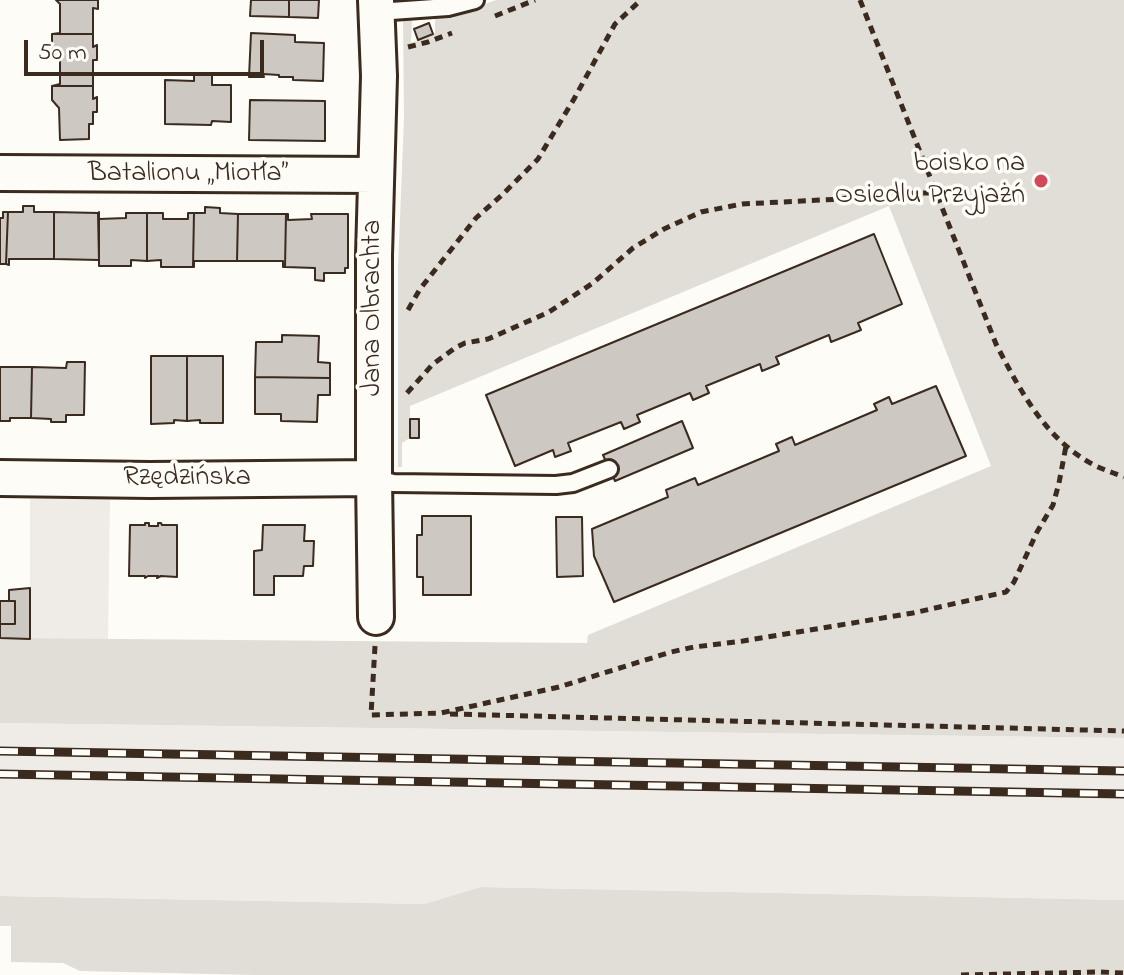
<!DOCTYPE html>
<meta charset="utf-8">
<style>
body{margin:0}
#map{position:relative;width:1124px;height:975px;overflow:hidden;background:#fdfcf7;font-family:"Indie Flower",sans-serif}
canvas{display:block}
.scale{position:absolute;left:24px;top:40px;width:240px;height:36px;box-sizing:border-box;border:4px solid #3b2a1e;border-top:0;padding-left:10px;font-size:24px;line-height:28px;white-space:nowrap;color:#3b2a1e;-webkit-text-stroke:6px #fdfcf7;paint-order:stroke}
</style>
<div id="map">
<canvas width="1124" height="975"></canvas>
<div class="scale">50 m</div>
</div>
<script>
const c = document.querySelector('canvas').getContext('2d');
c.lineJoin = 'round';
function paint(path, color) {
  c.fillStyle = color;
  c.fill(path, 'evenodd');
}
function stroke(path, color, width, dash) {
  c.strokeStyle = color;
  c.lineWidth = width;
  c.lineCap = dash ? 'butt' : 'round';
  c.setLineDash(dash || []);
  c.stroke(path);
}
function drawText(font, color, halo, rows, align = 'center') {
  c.font = font + ' "Indie Flower",sans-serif';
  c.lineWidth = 7;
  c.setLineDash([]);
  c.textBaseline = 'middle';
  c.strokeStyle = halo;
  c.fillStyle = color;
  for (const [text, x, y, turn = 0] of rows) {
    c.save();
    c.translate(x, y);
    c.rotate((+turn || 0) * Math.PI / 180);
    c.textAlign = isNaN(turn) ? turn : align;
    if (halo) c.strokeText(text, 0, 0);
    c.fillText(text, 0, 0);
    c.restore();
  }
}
paint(new Path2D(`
 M30,499H110L108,639H30Z
 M0,723L1124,738V900L481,887L424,904L0,896Z`), '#efece7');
paint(new Path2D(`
 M496,0H1124V738L0,723V638L587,643L588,635L991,466L889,206L410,406V438L402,443V467H398V268L404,118L403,20L412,19L411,43L435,33V17L453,16Z
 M481,887L1124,900V975H255L80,971L63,963L11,962V926H0V896L424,904Z`), '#e1ded7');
const building = new Path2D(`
 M56,0H98V9L93,8V34H52L60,33V4Z
 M251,0H289V17L250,16Z
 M289,0H319L318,18L289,17Z
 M429,23L433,34L418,40L414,29Z
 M251,33L295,35V42L324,43L323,81L293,80V77H279V75L263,74L264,77H249Z
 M52,34H93V47L97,45V60H93V86H52L60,84V55L52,48Z
 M194,75H212V85H231V122L212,121L211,125L165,124V80L194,81Z
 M52,86H93V99L97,97V112H93V124H89V139L60,140L59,108L52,100Z
 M250,100L325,101V141L249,140Z
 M23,206H34V212H54V259H9V265L6,264L8,212H23Z
 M205,207L220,208V213L238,214L237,261H194V267H193L194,213H205Z
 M3,212H8L6,264H0V218H3Z
 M54,212L98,213L99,260L54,259Z
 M99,212V219L126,218V213H147V261L131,260V266H99Z
 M147,213H163V219H188V213H194L193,267H161V260L147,261Z
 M238,214H286L285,267H283V261H237Z
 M286,214H288V220L312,219L311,214H348V268H345V273H324V281L315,280V268L285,267Z
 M874,234L902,304L858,323L861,330L831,342L829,335L776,357L779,364L762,371L760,364L706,386L709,393L693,400L690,393L637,415L640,422L624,429L621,422L568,443L571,451L555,457L553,450L515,466L486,395Z
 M282,335L319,336L318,362L330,363V378L255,377L256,342H282Z
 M151,356H187V421L174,420V423L151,424Z
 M187,356H223V423H200V420L187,421Z
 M67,362H85L84,415H66V422H51V419L31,418L32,367L66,368Z
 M0,367H32L31,418H10V421H0Z
 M255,377L330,378V395H318L317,422L281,421V414H255Z
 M936,386L966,456L614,602L594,556L592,529L668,497L666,490L695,478L698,485L779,451L776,444L792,437L795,445L877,410L874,404L889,397L892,404Z
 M410,419H419V438H410Z
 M682,421L693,448L615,481L603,455Z
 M422,516H471V595H423V577H417V535H422Z
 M556,517H582L583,576L557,577Z
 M145,523H149V526H158V523H161L162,525H177V577L161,576L157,578L158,576H148L145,578V576H129L130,525H145Z
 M263,525H305L304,541H314L313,566H304L303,576H274V595H254V551L262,550Z
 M30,588V639L0,638V624H15V601H9V590Z
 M0,601H15V624H0Z`);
paint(building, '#cdc8c2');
stroke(building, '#3b2a1e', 2);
const lane = new Path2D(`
 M377,12L448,7L475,0
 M374,478L393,483L556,485L573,483L609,469`);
const street = new Path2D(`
 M376,0L379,76L374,255V478L376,617
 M0,173L375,175
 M0,478L150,480L374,478`);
stroke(lane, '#3b2a1e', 22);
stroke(street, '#3b2a1e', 40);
stroke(new Path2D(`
 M860,0L996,344C1021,392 1045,439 1094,465C1104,470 1114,473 1124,477
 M495,16L535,0
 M408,47L428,42L452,33
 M408,310L420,289L476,218L502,195L538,159L574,99L615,24L641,0
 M407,393L433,364L455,348L465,343L488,339L549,312L593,283L633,248L664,229L701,212L742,204L842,199L866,193H936
 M375,646L371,715L441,713L559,687L671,652L694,647L743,641L913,613L1006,592L1014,582L1037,532L1053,505L1059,483L1066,446
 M450,714L1124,731
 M961,975L1100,972L1124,973`), '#3b2a1e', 5, [8, 6]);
stroke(lane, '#fdfcf7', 16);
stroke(street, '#fdfcf7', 34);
const rail = new Path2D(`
 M0,751L1124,771
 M0,774L1124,794`);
stroke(rail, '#3b2a1e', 9);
stroke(rail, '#fdfcf7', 6, [18]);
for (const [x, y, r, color] of [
 [1041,181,8,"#d1495b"]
]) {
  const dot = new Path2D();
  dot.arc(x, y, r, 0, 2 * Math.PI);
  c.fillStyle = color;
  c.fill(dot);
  stroke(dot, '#fdfcf7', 3);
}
drawText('28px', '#3b2a1e', '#fdfcf7', [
 ["boisko na",1025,165],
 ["Osiedlu Przyjażń",1025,197]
], 'right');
drawText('28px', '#3b2a1e', '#fdfcf7', [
 ["Batalionu „Miotła”",188,175],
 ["Jana Olbrachta",374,308,-90],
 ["Rzędzińska",187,479]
]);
</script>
